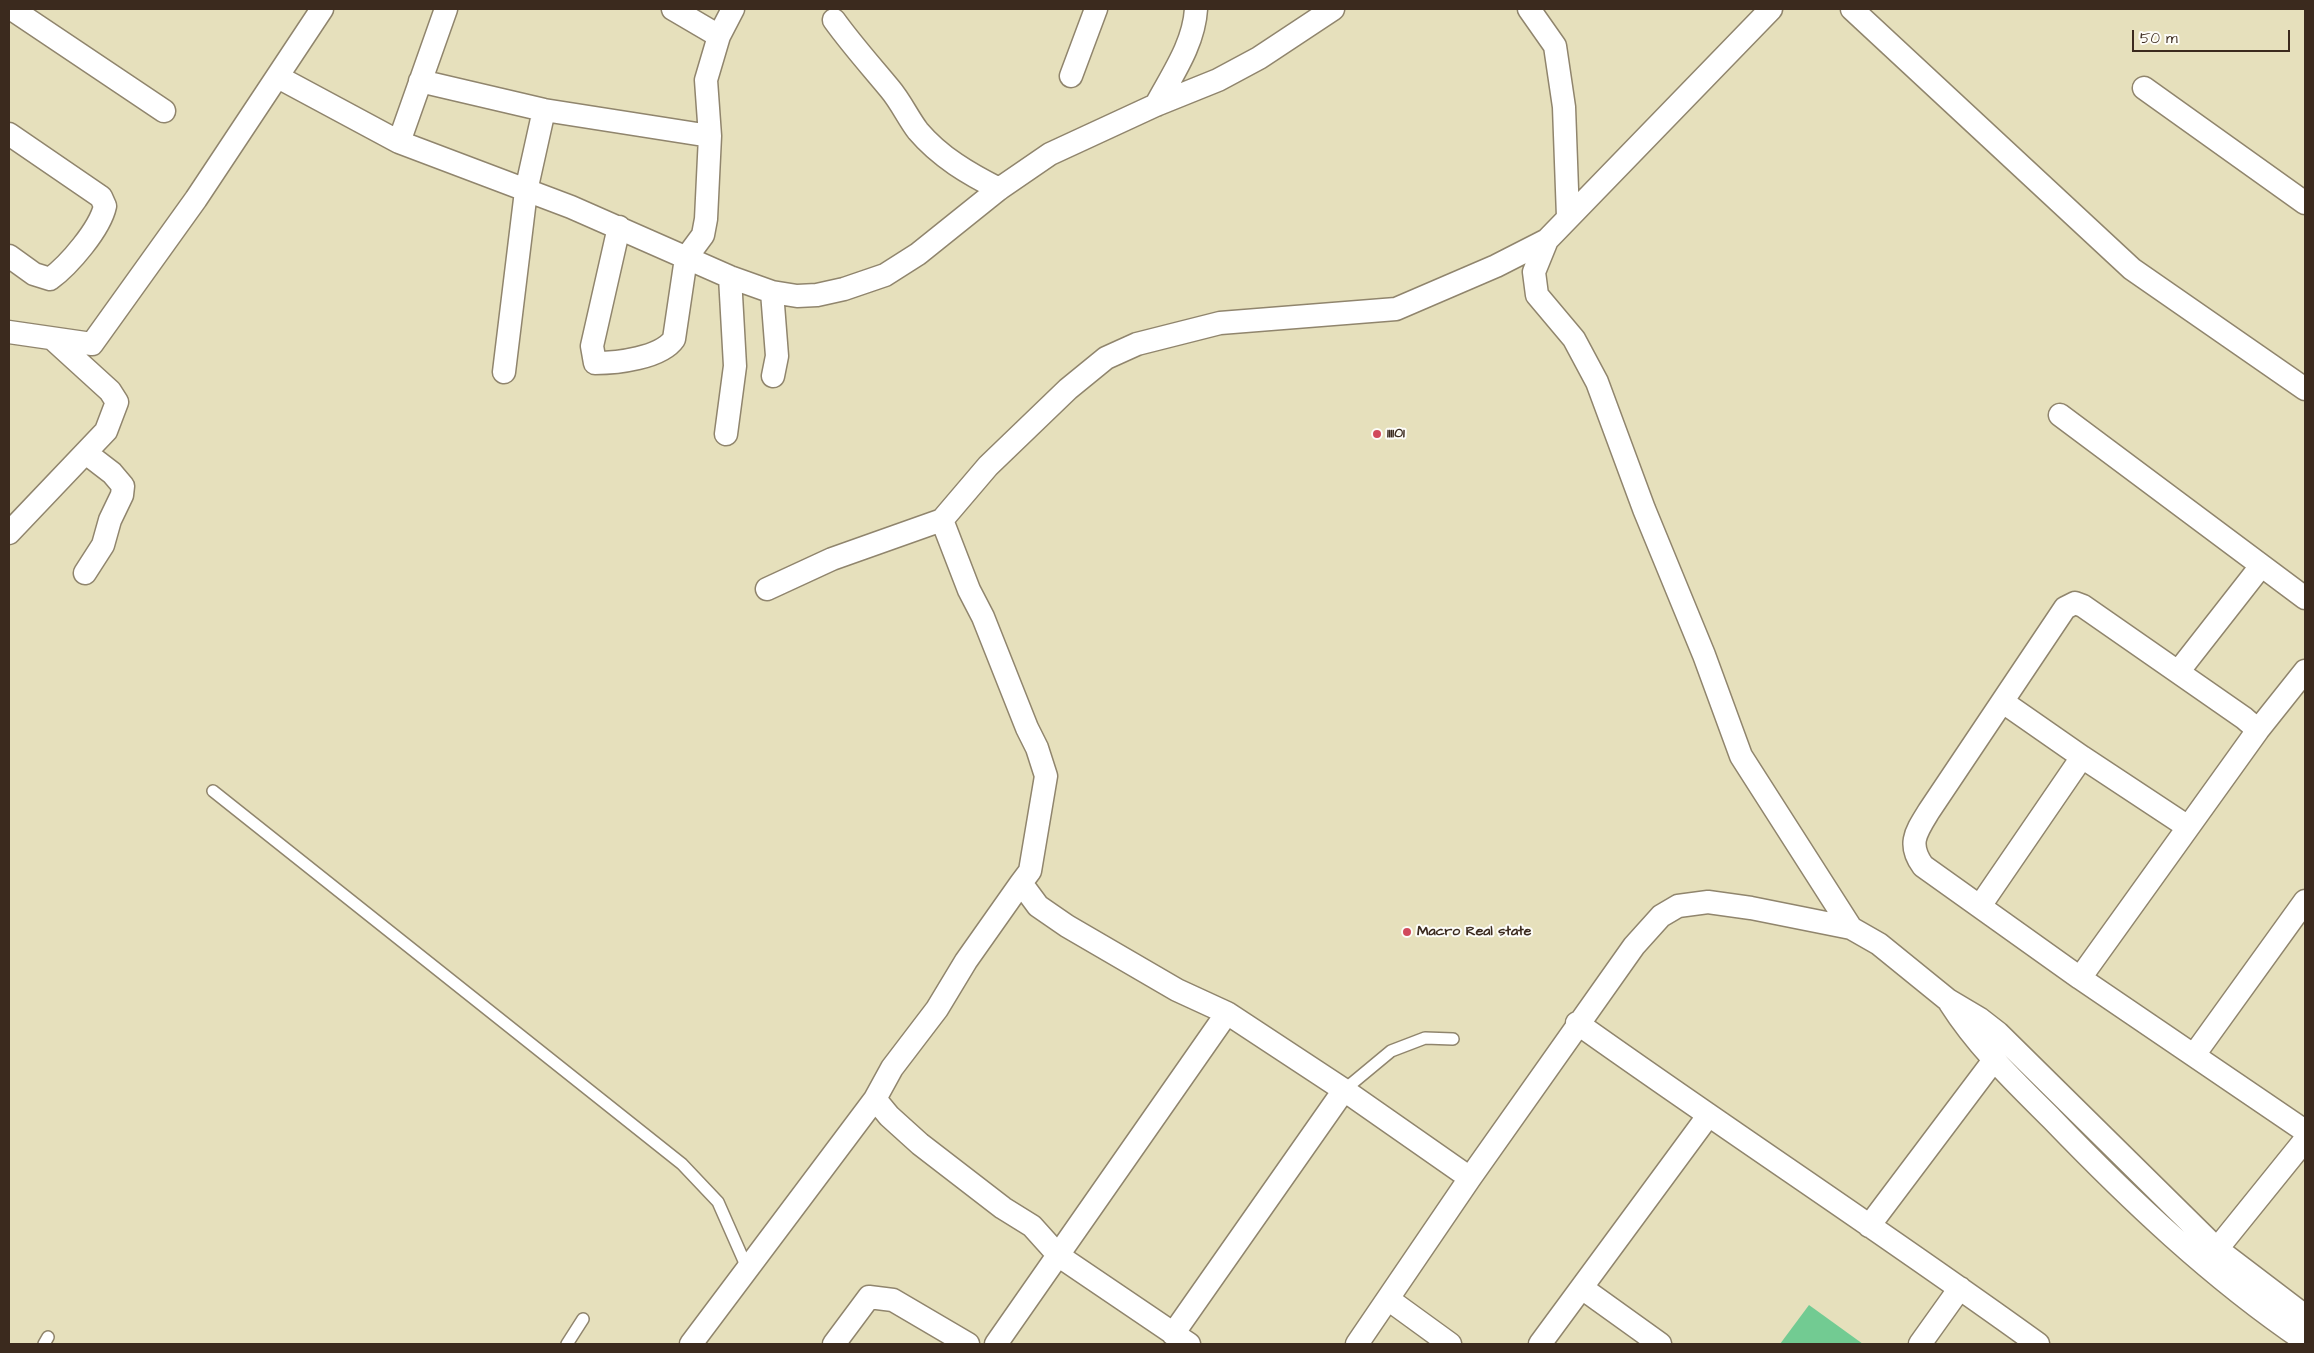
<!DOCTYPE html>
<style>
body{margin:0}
#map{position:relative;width:2314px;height:1353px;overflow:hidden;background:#e6e0bc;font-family:"Architects Daughter",sans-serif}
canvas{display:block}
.frame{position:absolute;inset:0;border:10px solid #3b2a1e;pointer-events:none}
.scale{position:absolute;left:2132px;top:30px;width:158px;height:22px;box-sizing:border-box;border:2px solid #3b2a1e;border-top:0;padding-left:6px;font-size:15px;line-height:18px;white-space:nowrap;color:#3b2a1e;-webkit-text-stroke:4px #fdfcf7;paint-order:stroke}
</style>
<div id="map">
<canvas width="2314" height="1353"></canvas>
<div class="frame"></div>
<div class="scale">50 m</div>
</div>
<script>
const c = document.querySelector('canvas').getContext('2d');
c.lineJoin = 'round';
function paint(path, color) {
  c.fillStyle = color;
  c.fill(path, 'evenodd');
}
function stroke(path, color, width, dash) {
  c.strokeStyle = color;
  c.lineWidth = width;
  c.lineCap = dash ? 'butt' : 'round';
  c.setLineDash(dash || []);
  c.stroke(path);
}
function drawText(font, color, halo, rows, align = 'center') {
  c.font = font + ' "Architects Daughter",sans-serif';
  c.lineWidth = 4;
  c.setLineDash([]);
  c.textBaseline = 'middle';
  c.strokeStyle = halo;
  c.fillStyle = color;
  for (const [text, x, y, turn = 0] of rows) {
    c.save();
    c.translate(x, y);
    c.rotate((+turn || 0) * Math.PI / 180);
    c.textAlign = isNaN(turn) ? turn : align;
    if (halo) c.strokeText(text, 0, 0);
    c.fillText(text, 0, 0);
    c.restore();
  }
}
paint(new Path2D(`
 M1809,1305L1863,1344H1780Z`), '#72cb92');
const lane = new Path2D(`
 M213,791L682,1164L718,1202L748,1270
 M1344,1090L1391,1051L1425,1038L1453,1039
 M44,1344L48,1337
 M567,1344L583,1319`);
const street = new Path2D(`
 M12,9L164,111
 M673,9L719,36
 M1529,9L1555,46L1564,107L1568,217
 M1771,9L1547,240L1534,272L1537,295L1574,339L1597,382L1644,509L1704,655L1741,756L1851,928
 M1852,9L2132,269L2305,389
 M834,20C852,45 871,66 890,89C901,102 908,118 918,131C940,157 969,174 999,189
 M1071,76L1096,9
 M278,77L399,142L571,207L730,277L772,292L797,296L817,295L844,289L885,275L918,254L999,189L1050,154L1156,105L1218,80L1259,58L1333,9
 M420,81L544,110L710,136
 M2144,88L2305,203
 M1156,105C1172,75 1194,44 1196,9
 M9,134L101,197L105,206C100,229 69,265 50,279L34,274L9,256
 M399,142L446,9
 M619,227L592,346L595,363C617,363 661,358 674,339L686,258L703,235L706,219L710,136L706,80L719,36L733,9
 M772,292L777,356L773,376
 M9,332L92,344L196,199L322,9
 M504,372L526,191L544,110
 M2060,415L2305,598
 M726,434L735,366L730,277
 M942,520L969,590L983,617L1027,728L1037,748L1046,776L1030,871L1021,883L1038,906L1067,926L1177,990L1227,1013L1344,1090L1470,1178
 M9,533L106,431L117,402L110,391L54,340
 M85,573L103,545L110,520L122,495L123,486L112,473L86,453
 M767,589L832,559L942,520L988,466L1068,389L1106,358L1137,344L1220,323L1396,309L1496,266L1547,240
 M2178,672L2261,566
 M2003,702L2082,757L2188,827
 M2258,730L2244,718L2083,606L2075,603L2065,608L1929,811C1916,832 1907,844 1923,866L2080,978L2305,1131
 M1980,906L2082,757
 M2080,978L2258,730L2305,671
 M1950,1003C1978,1047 2015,1082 2052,1119C2130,1200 2212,1278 2305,1341
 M1577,1023C1730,1132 1886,1234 2038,1344
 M2194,1055L2305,901
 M875,1099L889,1116L920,1144L1003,1208L1032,1226L1059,1256L1189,1344
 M1869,1226L1994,1060
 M2217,1249L2305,1140
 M1582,1288L1660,1344
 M1388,1299L1450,1344
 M1173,1334L1344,1090
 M691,1344L875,1099L892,1068L937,1009L966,961L1021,883
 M834,1344L869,1297L893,1300L968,1344
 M996,1344L1227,1013
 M1357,1344L1470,1178L1634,946L1661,916L1678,906L1708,902L1751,908L1851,928L1879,944L1948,1000L1980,1019L1998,1033L2217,1249L2305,1316
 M1540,1344L1708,1116
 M1920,1344L1960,1288`);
stroke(lane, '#90856d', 14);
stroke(street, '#90856d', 25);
stroke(lane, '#fff', 11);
stroke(street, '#fff', 22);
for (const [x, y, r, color] of [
 [1377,434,5,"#d1495b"],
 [1407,932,5,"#d1495b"]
]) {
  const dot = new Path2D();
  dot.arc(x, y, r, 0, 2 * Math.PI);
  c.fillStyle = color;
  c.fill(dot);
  stroke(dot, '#fdfcf7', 2);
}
drawText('bold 14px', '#3b2a1e', '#fdfcf7', [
 ["111101",1387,434],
 ["Macro Real state",1417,932]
], 'left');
</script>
